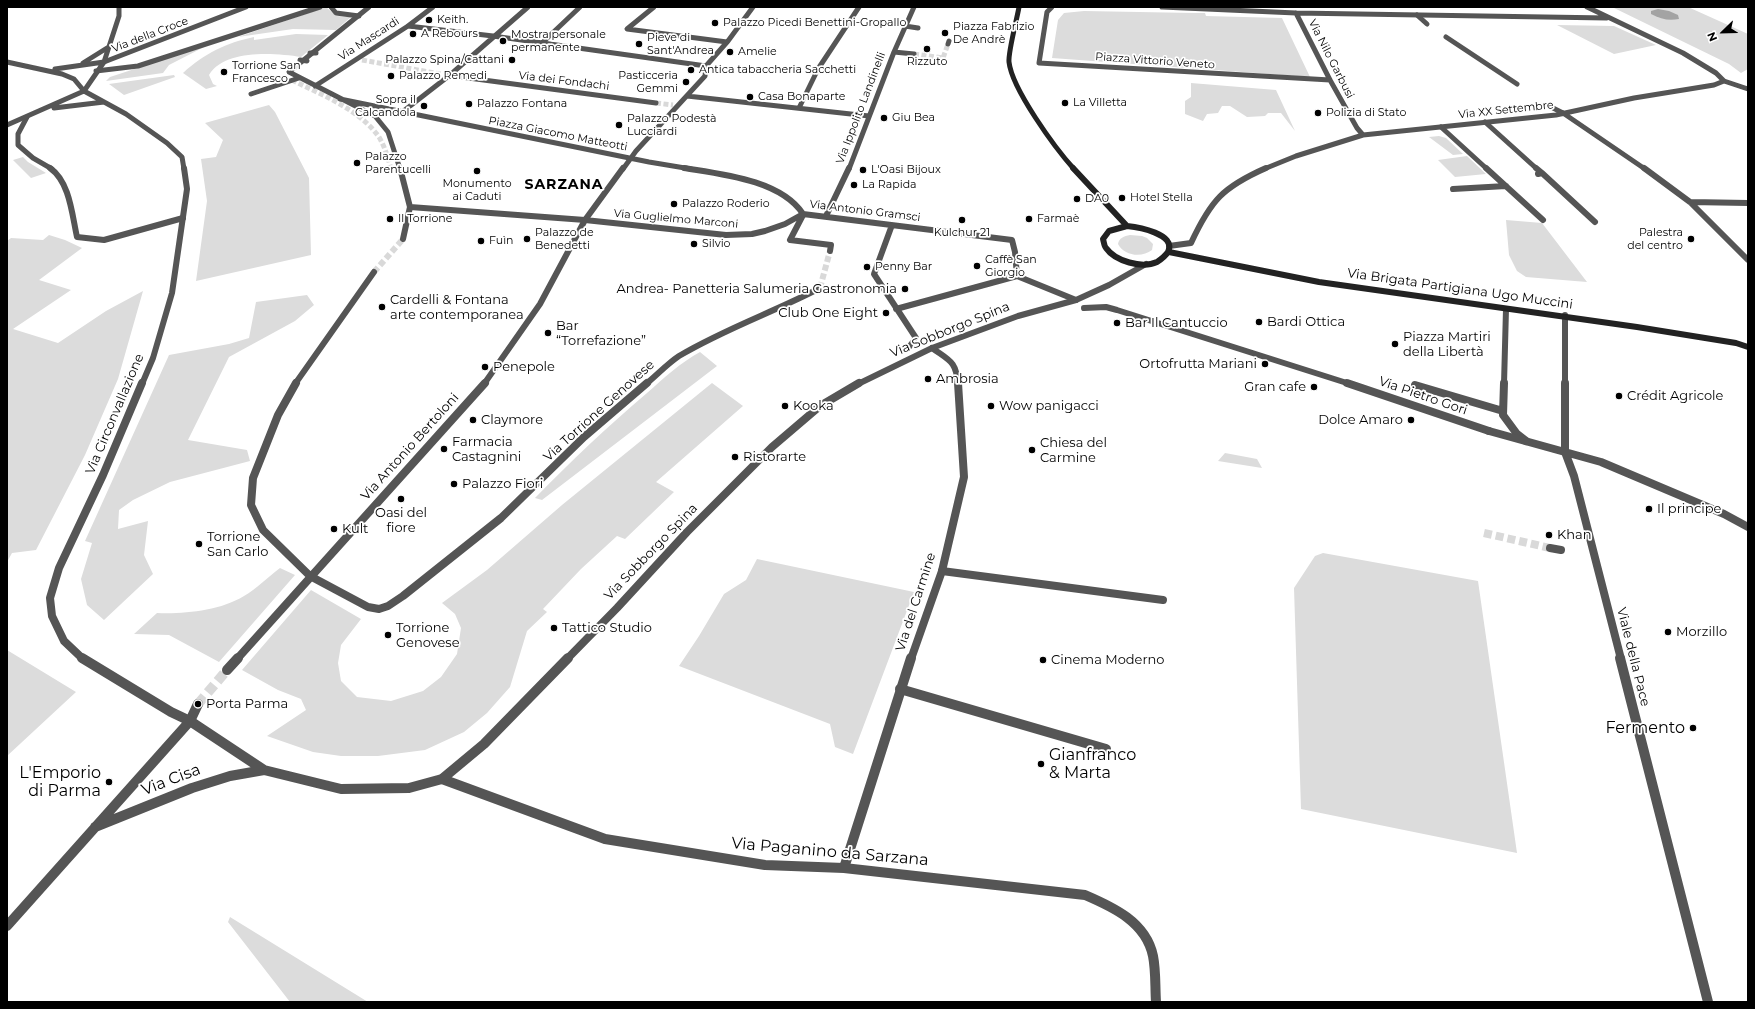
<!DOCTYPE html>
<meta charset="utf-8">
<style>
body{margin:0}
#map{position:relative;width:1755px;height:1009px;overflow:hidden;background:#fff;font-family:Montserrat,sans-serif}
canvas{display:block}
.frame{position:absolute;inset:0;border:8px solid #000;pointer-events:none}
.north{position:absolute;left:1703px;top:12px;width:40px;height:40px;-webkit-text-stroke:3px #fff;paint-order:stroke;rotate:247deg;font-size:11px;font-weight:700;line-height:16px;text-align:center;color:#000}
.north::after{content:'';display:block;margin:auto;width:14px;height:18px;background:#000;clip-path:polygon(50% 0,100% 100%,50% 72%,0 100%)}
</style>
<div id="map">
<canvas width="1755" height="1009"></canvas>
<div class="frame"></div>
<div class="north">N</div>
</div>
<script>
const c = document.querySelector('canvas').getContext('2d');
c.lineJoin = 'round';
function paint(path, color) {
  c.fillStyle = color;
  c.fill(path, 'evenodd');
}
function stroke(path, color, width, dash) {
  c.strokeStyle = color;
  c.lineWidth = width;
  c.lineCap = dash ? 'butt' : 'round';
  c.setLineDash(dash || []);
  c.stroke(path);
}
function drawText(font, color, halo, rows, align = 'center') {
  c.font = font + ' Montserrat,sans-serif';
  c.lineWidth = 3.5;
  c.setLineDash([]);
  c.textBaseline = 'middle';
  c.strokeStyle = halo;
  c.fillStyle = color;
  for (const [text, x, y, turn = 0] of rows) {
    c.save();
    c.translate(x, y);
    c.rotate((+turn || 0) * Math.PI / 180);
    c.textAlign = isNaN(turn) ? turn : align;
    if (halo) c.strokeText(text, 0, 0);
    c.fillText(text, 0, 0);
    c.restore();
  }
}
paint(new Path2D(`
 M326,7L336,16L351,17L336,30L293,29L238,37Z
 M1612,7H1688L1748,34V69L1741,73L1729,64Z
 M1084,11L1194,13H1205L1206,16L1282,18L1310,77L1052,58L1058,20L1064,13Z
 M1557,25L1614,26L1656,45L1614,54Z
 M296,34L328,35L301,57C274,53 225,49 209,75L213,84L217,86L206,89L183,73C205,53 226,43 254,37V40Z
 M208,45L169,65L163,73L106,81L110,77Z
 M174,75L175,77L124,95L109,84Z
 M1191,83L1276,90L1295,131L1281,113H1268L1265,116L1247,117L1230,106H1222L1218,113L1207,114L1203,121L1185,114V101L1191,97Z
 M269,105L275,112L309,178L311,255L196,281L207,201L201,159L216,157L223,140L205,123Z
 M1439,136L1446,138L1463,154L1453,155L1429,137Z
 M1467,156L1486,174L1455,177L1438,160Z
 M23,157L28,162L46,173L31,178L13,160Z
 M1506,220L1542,223L1587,282L1526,277L1517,271L1509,255Z
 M49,235L65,240L82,248L39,280L71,290L13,329L58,343L106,311L143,291L118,379L85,455L36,550L12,553L7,562V241L11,238L43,240Z
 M1130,235L1142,236L1147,238L1153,244L1152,250C1142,258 1124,256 1118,244C1119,238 1124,236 1130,235Z
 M307,295L314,305L295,321L229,357L188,440L247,450L250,461L170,482L133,500L119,510L118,529L148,521L144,555L153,574L104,620L87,605L81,579L92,543L85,541L169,355L229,344L249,338L256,302Z
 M700,352L717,366L542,500L535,498C571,461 608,426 647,393C664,378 680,363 700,352Z
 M712,383L743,406L656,482L674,492L625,539L617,536L581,569L543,609L547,612L527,631L510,687L487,713L464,732L425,750L378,756H341L313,752L267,736L306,710L301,699L278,690L242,670L311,590L361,619L341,645L338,663L341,681L357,697L391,701L423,691L441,677L457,654L461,628L455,614L442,603L487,570L562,505Z
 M1225,453L1257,459L1262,468L1218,461Z
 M1323,553L1478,581L1517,853L1301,809L1294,588L1315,556Z
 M757,559L914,592L853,754L835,747L830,724L679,666L699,636L724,594L746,580Z
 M280,568L295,575L219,662L169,635L134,634L157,613C185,614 219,611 244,596C256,589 268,577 280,568Z
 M7,650L76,692L7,756Z
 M230,917L368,1002H290L228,922Z`), '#dcdcdc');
paint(new Path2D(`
 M1658,9L1669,11L1678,15L1679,19C1668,21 1661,19 1651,14V11Z`), '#a3a3a3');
stroke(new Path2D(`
 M914,54L943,58L948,44
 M362,60L446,75
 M292,80C322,95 359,109 379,137C385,147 388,158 391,169
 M656,103L673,105`), '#d9d9d9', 5, [5, 2.5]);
stroke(new Path2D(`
 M390,168L391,170
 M374,272L403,239
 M820,288L830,251`), '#d9d9d9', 6, [6, 3]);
stroke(new Path2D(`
 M1484,533L1550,548`), '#d9d9d9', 8, [8, 4]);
stroke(new Path2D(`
 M198,704L227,670`), '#d9d9d9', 10, [10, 5]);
stroke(new Path2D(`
 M1417,15L1427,24
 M1446,37L1517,84
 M1547,105L1563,113
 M1485,122L1537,169
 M1441,127L1487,169`), '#555', 5);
stroke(new Path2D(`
 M1486,168L1543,220
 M1536,168L1542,173L1538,174
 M1542,173L1595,222
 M1453,189L1506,186
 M1504,384L1506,309`), '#555', 6);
stroke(new Path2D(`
 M1504,383L1503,415L1517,434L1526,441
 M1415,385L1503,411
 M942,571L1163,600`), '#555', 8);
stroke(new Path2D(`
 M900,689L1106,749`), '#555', 10);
stroke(new Path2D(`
 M654,7L627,29L727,42
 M408,26L493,36L706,66
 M905,26L918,28
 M542,43L580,7
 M948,44L949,41
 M894,52L914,54
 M300,63L369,7
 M299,64L289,72L375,116L388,132L400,169
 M446,75L656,103
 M315,86L408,26L433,7
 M251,94L299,78
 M687,96L869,116
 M340,99L649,162L691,169
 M799,108L818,69L859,7
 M401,113L450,75L528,7
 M623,169L636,151L705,76L706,66L728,41L753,7
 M849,169L894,52L914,7`), '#555', 5);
stroke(new Path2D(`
 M400,168L410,207L403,239
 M684,168C721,174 781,180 803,214
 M410,207L585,220L726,235L752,234L765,231L785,224L803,214
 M803,214L1012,240L1015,252L1017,276L896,309
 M803,215L790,240L831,245L830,251
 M826,216L849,168
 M892,225L874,274L916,338L909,347
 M1017,276L1076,300
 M1084,308L1106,307L1117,310L1350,384
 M295,384L374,272
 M484,384L540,304L585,220L623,168
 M646,384C657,375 667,364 679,356C724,329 774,312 820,288`), '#555', 6);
stroke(new Path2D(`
 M296,383L278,415L253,478L251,505L263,530L310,576L368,607L379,609L388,606L403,596L501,518L584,437L647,383
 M1347,383L1489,431
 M1550,548L1561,550
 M237,659L485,383`), '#555', 8);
stroke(new Path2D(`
 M227,670L238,658
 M190,721L198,704`), '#555', 10);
stroke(new Path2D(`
 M331,7L336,13L359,16
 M1052,7L1047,12L1039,63L1330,80
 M1162,7L1296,13L1607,18
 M1296,13L1330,80L1357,128L1363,135
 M104,62L246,7
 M96,71L138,66L320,7
 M1724,81L1748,89
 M1563,113L1645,169
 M27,117L18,134V145L33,158L52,169
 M1264,169L1296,156L1363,135L1556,115L1634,98L1714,85L1724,81L1716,73L1683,53L1587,7`), '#555', 5);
stroke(new Path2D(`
 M50,168C70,182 72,215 77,237L104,240L183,218
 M1644,168L1690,202L1748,260
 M1690,202L1748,203
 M1169,246L1191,243C1211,200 1223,187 1266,168
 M1565,315V384
 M932,348C950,361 956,361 958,384`), '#555', 6);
stroke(new Path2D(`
 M1565,383V452L1574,476L1621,659
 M1489,431L1601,462L1724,514L1748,527
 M911,659L942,571L964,477L958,383`), '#555', 8);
stroke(new Path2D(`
 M1620,658L1708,1002
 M442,779L605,839L765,865L844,868L1085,895C1113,907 1146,922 1153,956C1156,971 1155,987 1156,1002
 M844,868L911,658`), '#555', 10);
stroke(new Path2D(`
 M7,62L62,74L74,79L84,91L126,114L167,143L182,157L184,169
 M83,63L107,48
 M55,69L104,62
 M54,108L104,102
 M7,125L84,91L104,62L119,16V7`), '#555', 5);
stroke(new Path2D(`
 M142,384L153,358L172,293L187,189L184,168
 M858,384L932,348L1018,316L1076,300L1109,285L1146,264`), '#555', 6);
stroke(new Path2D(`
 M83,659L64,641L52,616L50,598L59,568L103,475L142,383
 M567,659L617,608L687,532L772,447L820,406L859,383`), '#555', 8);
stroke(new Path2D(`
 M82,658L171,712L190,721L264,770L341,789L409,788L442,779L484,744L568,658
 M95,827L192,788L230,776L264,770
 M7,926L190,721`), '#555', 10);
stroke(new Path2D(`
 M1019,7C1017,19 1008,52 1009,62C1012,89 1055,148 1074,169`), '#222', 5);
stroke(new Path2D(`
 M1073,168L1127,226
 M1127,226C1138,227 1177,234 1168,252C1166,255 1160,260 1157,262C1142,269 1115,261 1106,248C1104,246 1104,242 1103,239L1109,231Z
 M1169,252L1319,282L1637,327L1736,343L1748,347`), '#222', 6);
stroke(new Path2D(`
 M310,53H316
 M300,60L307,61`), '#555', 5);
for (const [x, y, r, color] of [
 [429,20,4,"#000"],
 [715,23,4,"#000"],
 [945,33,4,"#000"],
 [413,34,4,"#000"],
 [503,41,4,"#000"],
 [639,44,4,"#000"],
 [927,49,4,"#000"],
 [730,52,4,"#000"],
 [512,60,4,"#000"],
 [691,70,4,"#000"],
 [224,72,4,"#000"],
 [391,76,4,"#000"],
 [686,82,4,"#000"],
 [750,97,4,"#000"],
 [1065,103,4,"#000"],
 [469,104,4,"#000"],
 [424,106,4,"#000"],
 [1318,113,4,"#000"],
 [884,118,4,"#000"],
 [619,125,4,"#000"],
 [357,163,4,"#000"],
 [863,170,4,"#000"],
 [477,171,4,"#000"],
 [854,185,4,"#000"],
 [1122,198,4,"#000"],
 [1077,199,4,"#000"],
 [674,204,4,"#000"],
 [390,219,4,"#000"],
 [1029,219,4,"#000"],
 [962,220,4,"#000"],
 [527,239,4,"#000"],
 [1691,239,4,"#000"],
 [481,241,4,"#000"],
 [694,244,4,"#000"],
 [977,266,4,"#000"],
 [867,267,4,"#000"],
 [905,289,4,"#000"],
 [382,307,4,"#000"],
 [886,313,4,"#000"],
 [1259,322,4,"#000"],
 [1117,323,4,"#000"],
 [548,333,4,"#000"],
 [1395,344,4,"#000"],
 [1265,364,4,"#000"],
 [485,367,4,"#000"],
 [928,379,4,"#000"],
 [1314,387,4,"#000"],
 [1619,396,4,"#000"],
 [785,406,4,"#000"],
 [991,406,4,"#000"],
 [473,420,4,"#000"],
 [1411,420,4,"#000"],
 [444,449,4,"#000"],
 [1032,450,4,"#000"],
 [735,457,4,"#000"],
 [454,484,4,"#000"],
 [401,499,4,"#000"],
 [1649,509,4,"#000"],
 [334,529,4,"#000"],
 [1549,535,4,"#000"],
 [199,544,4,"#000"],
 [554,628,4,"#000"],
 [1668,632,4,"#000"],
 [388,635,4,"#000"],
 [1043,660,4,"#000"],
 [198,704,4,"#000"],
 [1693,728,4,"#000"],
 [1041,764,4,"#000"],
 [109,782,4,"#000"]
]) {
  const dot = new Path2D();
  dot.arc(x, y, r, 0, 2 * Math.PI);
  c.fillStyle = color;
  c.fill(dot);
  stroke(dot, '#fff', 1.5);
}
drawText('11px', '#000', '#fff', [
 ["Keith.",437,20],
 ["Palazzo Picedi Benettini-Gropallo",723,23],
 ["Piazza Fabrizio",953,27],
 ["De Andrè",953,40],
 ["A Rebours",421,34],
 ["Mostra personale",511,35],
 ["permanente",511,48],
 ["Pieve di",647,38],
 ["Sant'Andrea",647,51],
 ["Amelie",738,52],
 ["Palazzo Spina/Cattani",504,60,"right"],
 ["Rizzuto",927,62,"center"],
 ["Torrione San",232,66],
 ["Francesco",232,79],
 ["Antica tabaccheria Sacchetti",699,70],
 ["Palazzo Remedi",399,76],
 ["Pasticceria",678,76,"right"],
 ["Gemmi",678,89,"right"],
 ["Casa Bonaparte",758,97],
 ["Sopra il",416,100,"right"],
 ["Calcandola",416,113,"right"],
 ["La Villetta",1073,103],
 ["Palazzo Fontana",477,104],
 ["Polizia di Stato",1326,113],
 ["Giu Bea",892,118],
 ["Palazzo Podestà",627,119],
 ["Lucciardi",627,132],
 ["Palazzo",365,157],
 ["Parentucelli",365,170],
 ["L'Oasi Bijoux",871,170],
 ["Monumento",477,184,"center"],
 ["ai Caduti",477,197,"center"],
 ["La Rapida",862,185],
 ["Hotel Stella",1130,198],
 ["DA0",1085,199],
 ["Palazzo Roderio",682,204],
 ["Il Torrione",398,219],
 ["Farmaè",1037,219],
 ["Palazzo de",535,233],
 ["Benedetti",535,246],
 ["Kulchur 21",962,233,"center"],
 ["Palestra",1683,233,"right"],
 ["del centro",1683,246,"right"],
 ["Fuìn",489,241],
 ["Silvio",702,244],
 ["Caffè San",985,260],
 ["Giorgio",985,273],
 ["Penny Bar",875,267]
], 'left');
drawText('11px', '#000', '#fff', [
 ["Via della Croce",150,35,-21],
 ["Via Mascardi",369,39,-33],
 ["Via Nilo Garbusi",1331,59,63],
 ["Piazza Vittorio Veneto",1155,61,4],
 ["Via dei Fondachi",564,81,7],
 ["Via Ippolito Landinelli",861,108,-69],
 ["Via XX Settembre",1506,110,-6],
 ["Piazza Giacomo Matteotti",558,134,11],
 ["Via Antonio Gramsci",865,211,7],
 ["Via Guglielmo Marconi",676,219,5]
]);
drawText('13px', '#000', '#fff', [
 ["Andrea- Panetteria Salumeria Gastronomia",897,289,"right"],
 ["Cardelli & Fontana",390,300],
 ["arte contemporanea",390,315],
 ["Club One Eight",878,313,"right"],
 ["Bardi Ottica",1267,322],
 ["Bar Il Cantuccio",1125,323],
 ["Bar",556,326],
 ["“Torrefazione”",556,341],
 ["Piazza Martiri",1403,337],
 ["della Libertà",1403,352],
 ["Ortofrutta Mariani",1257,364,"right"],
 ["Penepole",493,367],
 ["Ambrosia",936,379],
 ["Gran cafe",1306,387,"right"],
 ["Crédit Agricole",1627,396],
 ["Kooka",793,406],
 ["Wow panigacci",999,406],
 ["Claymore",481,420],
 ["Dolce Amaro",1403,420,"right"],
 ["Farmacia",452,442],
 ["Castagnini",452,457],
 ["Chiesa del",1040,443],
 ["Carmine",1040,458],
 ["Ristorarte",743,457],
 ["Palazzo Fiori",462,484],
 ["Il principe",1657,509],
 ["Oasi del",401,513,"center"],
 ["fiore",401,528,"center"],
 ["Kult",342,529],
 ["Khan",1557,535],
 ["Torrione",207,537],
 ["San Carlo",207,552],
 ["Torrione",396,628],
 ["Genovese",396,643],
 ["Tattico Studio",562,628],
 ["Morzillo",1676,632],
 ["Cinema Moderno",1051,660],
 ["Porta Parma",206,704]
], 'left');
drawText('13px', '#000', '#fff', [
 ["Via Brigata Partigiana Ugo Muccini",1460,289,8],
 ["Via Sobborgo Spina",950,330,-22],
 ["Via Pietro Gori",1423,396,19],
 ["Via Torrione Genovese",599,411,-42],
 ["Via Circonvallazione",115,414,-67],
 ["Via Antonio Bertoloni",410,447,-48],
 ["Via Sobborgo Spina",651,552,-46],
 ["Via del Carmine",916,602,-72],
 ["Viale della Pace",1633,657,76]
]);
c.letterSpacing = '1px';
drawText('bold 14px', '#000', '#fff', [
 ["SARZANA",564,185]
]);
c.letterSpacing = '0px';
drawText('16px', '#000', '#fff', [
 ["Fermento",1685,728],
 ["Gianfranco",1049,755,"left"],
 ["& Marta",1049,773,"left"],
 ["L'Emporio",101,773],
 ["di Parma",101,791]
], 'right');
drawText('16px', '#000', '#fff', [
 ["Via Cisa",171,780,-21],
 ["Via Paganino da Sarzana",830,852,5]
]);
</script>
